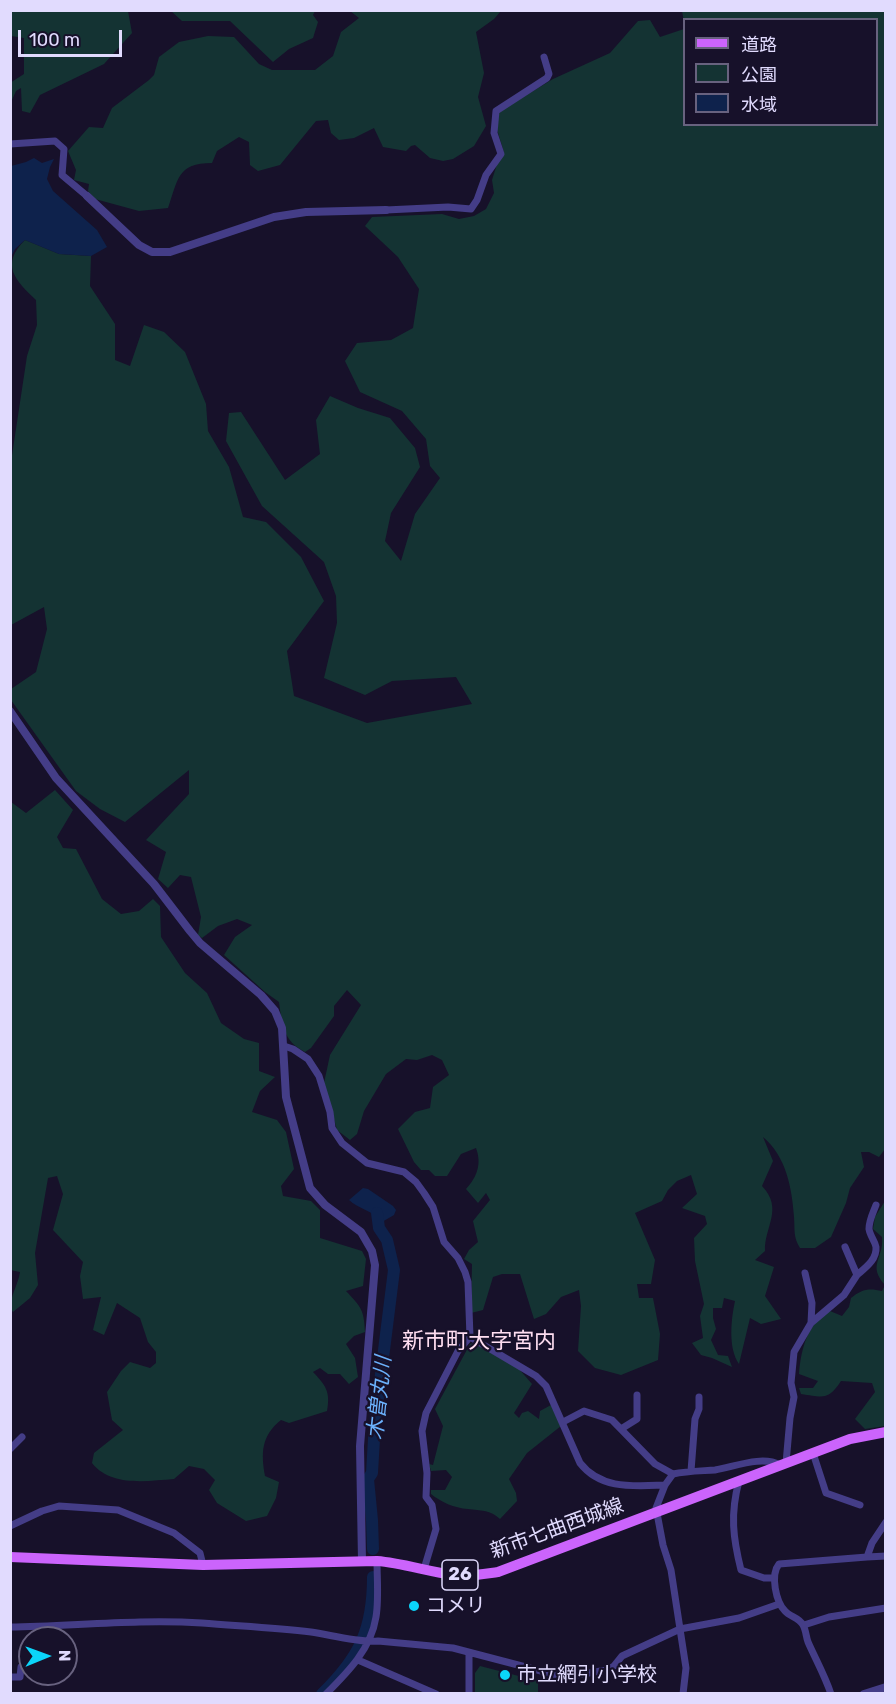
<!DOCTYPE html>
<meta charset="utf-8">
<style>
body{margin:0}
#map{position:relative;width:896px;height:1704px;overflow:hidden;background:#17112a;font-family:Rubik,"Noto Sans JP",sans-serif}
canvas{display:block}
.frame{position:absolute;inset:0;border:12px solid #e1dbfe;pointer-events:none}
.legend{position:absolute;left:683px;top:18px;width:195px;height:108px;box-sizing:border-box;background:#17112a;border:2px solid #68627f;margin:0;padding:8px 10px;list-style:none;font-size:18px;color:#e1dbfe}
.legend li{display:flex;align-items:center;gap:12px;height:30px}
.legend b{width:30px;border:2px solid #68627f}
.north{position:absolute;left:18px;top:1626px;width:60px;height:60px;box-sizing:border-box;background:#17112a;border:2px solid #68627f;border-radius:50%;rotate:89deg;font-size:16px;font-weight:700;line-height:24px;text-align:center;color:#e1dbfe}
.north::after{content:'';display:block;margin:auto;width:21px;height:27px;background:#0bd5fa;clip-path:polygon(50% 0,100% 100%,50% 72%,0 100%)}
.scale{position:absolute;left:18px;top:30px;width:104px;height:27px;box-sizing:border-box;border:3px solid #e1dbfe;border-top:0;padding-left:8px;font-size:18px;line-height:21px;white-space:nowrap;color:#e1dbfe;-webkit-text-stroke:4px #17112a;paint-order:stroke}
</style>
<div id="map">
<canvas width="896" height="1704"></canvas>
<div class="frame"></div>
<ul class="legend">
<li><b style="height:8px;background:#cb64fc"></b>道路</li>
<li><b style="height:16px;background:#143333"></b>公園</li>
<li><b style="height:16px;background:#0e224c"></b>水域</li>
</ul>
<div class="north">N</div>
<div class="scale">100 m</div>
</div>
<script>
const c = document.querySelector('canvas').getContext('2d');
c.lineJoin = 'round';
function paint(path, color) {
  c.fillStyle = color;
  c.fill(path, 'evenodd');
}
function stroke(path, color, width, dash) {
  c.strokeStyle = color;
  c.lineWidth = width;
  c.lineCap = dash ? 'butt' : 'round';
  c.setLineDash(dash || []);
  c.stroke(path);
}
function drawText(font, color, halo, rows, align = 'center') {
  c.font = font + ' Rubik,"Noto Sans JP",sans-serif';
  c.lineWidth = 4.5;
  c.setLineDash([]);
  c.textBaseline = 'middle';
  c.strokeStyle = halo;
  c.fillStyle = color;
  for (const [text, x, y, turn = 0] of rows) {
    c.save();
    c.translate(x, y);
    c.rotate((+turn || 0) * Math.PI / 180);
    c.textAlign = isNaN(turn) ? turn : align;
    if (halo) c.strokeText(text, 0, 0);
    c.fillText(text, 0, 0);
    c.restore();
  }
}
paint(new Path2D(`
 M11,10L128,11L132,33L104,64L40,95L30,113L22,111L21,88L16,91L11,102L10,83L24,74V38L11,36Z
 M171,11H315L313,15L318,22L313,38L289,49L273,62L230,21H182Z
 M350,11H501L494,19L476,32L484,73L478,97L486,126L474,146L453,159L443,161L430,158L415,145L411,146L406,151L383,147L374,128L354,138L339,140L331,133L328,120L316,121L280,165L258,171L250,165L249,142L239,137L217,151L212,163C177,163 178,180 168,208L139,211L95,199L88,191L89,184L74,180L76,170L68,151L89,127L103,128L112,108L149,80L154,75L159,57L179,42L208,36L234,37L259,64L272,70H315L333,56L341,32L359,18Z
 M682,11H885V1149L879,1157L869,1152H861L864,1167L850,1188L846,1203L831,1237L815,1248H800C793,1237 795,1230 794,1217C792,1188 786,1156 763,1137L773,1161L762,1186C784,1209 764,1227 765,1251L755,1260L774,1267L765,1296L781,1319L761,1324L750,1318L739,1364C728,1348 731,1320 735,1301L724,1298L722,1308H713V1318L716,1329L711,1340L718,1355L728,1356L732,1367L712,1358L701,1355L692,1343L703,1338L700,1316L704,1304L695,1261L694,1238L707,1224L705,1216L682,1208L697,1194L691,1175L677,1181L668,1190L662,1201L635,1213L655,1260L651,1284H637L639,1298H653L660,1334L658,1360L621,1375L595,1368L578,1351L581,1306L579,1290L561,1297L546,1314L534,1319L520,1274H502L493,1277L483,1310L471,1313L472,1264L464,1259L469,1250L478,1242L473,1221L490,1200L486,1193L478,1203L466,1189C477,1177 482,1164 476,1148L461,1154L447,1176H435L429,1170H421L414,1162L398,1129L415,1112L430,1108L433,1087L449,1075L442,1060L432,1055L417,1060L406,1059L386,1074L364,1111L357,1134L350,1140L337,1130L324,1083L330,1055L361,1005L347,990L334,1006V1016L311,1048L305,1052C283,1041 282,1024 279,1002L265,992L224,955L235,937L252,925L237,919L218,926L202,938L198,935L201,917L191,877L180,875L168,888L158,879L166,852L146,840L189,794V770L125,822L100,809L76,791L11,700V689L36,672L47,629L44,607L11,625V462L27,356L37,325L36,300C15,280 0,265 25,240L59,254L91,256L90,286L115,324V360L130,366L144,325L164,332L185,352L206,404L208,431L229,467L243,517L266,522L301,557L324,601L287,651L294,696L367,723L472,704L456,677L392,681L365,695L324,678L337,623L336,596L324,562L262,506L226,441L229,413L241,412L285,480L320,454L316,420L330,396L358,408L390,418L415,448L420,467L391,513L385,541L401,561L415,514L440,478L430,466L426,439L402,411L360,392L345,361L357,343L391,340L413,328L419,289L398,257L365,226L372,217L442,214L459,219L474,216L486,209L494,193L492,180L497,164L504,153C501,138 492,125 500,111L553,79L610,53L638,21L650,20L660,37L684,29V124H876V20H684V22Z
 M55,790L73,810L57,837L63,848L76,849L102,899L121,914L139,911L153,899L160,906L161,937L185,973L207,993L221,1023L244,1039L259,1043V1071L275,1077L260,1091L252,1112L277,1120L286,1132L294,1169L281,1186L283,1196L311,1201L320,1210V1238L362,1251L366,1259L363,1286L346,1291C361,1307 364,1309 365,1332L354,1336L346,1344L355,1358L358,1377L349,1384L340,1374H328L320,1368L313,1372C325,1385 331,1391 327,1411L289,1423L281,1420C261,1436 261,1453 265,1476L279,1482L276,1498L267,1516L246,1521L217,1503L209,1490L215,1480L204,1469L189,1466L174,1479C147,1481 111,1487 92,1463L94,1453L123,1430L112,1420L107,1392L121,1371L130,1362L150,1368L156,1363V1352L148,1342L140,1318L117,1303L104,1335L93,1330L101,1297L83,1299L80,1276L83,1262L53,1230L63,1194L57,1176L48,1178L35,1253L38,1285L30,1298L13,1312L11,1309C10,1294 18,1286 20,1272L10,1270L11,802L26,813Z
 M885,1201V1426L865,1429L855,1419L875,1392L872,1383L841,1381C828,1401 823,1397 801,1394L799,1388H813L818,1381L799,1374C801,1350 807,1323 830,1311L842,1316L849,1307L851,1298C862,1289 869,1288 882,1291L885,1285C867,1265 884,1259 882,1237L873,1229L875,1217Z
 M474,1343L519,1369L532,1384L514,1413L519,1418L522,1413L528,1411L539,1419L540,1411L551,1405L561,1426L527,1453L509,1479L516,1493L517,1501L500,1519C489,1509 481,1511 468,1509C454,1508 441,1502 431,1494V1490H445L452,1477L446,1470L431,1471L429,1464L433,1465L443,1426L435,1409L470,1344Z
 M480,1666L538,1681V1693H475V1673Z`), '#143333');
paint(new Path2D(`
 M34,158L42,163L54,159L50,167L47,179L53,191L97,230L107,247L91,256L59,254L25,240L15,249L11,257V166L26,162Z
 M363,1188L368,1189L393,1206L396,1210L394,1215L382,1222C373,1210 358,1209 349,1200Z`), '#0e224c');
stroke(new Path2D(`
 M373,1549L372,1520L368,1479L372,1473L375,1422L394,1270L387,1240L379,1228L377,1213
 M322,1694C360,1657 373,1629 373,1577`), '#0e224c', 12);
stroke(new Path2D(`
 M10,144L55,141L64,149L62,175L87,196
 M386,210L448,207L471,209L477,200L486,175L501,154L494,133L496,111L547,78L549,74L544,57
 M284,1046L293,1049L308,1059L319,1076L330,1112L332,1128L342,1143L367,1163L404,1172L416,1182L424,1193L433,1207L444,1242L458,1258L465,1272L468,1282L470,1337L458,1351L426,1413L422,1431L427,1473L426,1497L432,1505L436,1529L424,1569
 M805,1273L812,1303L811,1323
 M857,1275C865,1268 877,1260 876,1247C875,1241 870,1236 869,1229C869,1220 873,1213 876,1205
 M470,1337L536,1376L546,1386L580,1463C601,1490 634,1486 665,1485
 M563,1422L584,1411L612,1420L655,1464L673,1474
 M621,1429L637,1419V1395
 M10,1449L22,1437
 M813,1453L826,1493L860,1505
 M786,1463L790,1418L794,1397L791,1383L794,1352L811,1323L844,1295L857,1275L845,1247
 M691,1471L695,1419L699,1409V1397
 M739,1481C730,1514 733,1538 741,1570L764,1578H774
 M10,1526L42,1511L59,1506L118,1510L174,1533L200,1553L203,1565
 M867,1557L886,1556
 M804,1625L829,1617L886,1608
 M10,1627C74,1626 138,1619 202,1623C238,1626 275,1628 311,1632C331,1635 359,1643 378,1641L453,1648L564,1677L607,1670L614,1666L622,1656L680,1629L739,1618L779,1604
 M358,1660L436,1694
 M10,1677H20L21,1667
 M326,1694C348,1672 371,1649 376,1617C379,1599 377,1579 377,1561
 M469,1694V1653
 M683,1694L686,1668L680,1629L671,1570L663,1545L656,1508L665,1485L673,1474C687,1471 701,1471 715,1470C734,1467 762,1455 780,1465
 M831,1694C825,1676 816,1660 808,1642C806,1637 806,1630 803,1625C799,1617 790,1617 785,1611C776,1602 770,1575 779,1564L867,1557L872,1543L886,1522`), '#443d87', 7);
stroke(new Path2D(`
 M87,196L139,245L152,252H170L274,217L306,212L386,210
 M10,711L56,778L154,884L190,931L200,943L261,995L275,1011L282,1028L286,1097L310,1188L325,1205L361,1232L372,1251L375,1265L360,1446L362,1561
 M864,1694L886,1687`), '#443d87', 8);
stroke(new Path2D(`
 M10,1557L203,1565L377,1561C403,1563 429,1572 455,1575C470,1577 484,1574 498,1572L850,1439L886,1432`), '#cb64fc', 10);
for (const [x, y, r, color] of [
 [414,1606,6,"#0bd5fa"],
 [505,1675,6,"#0bd5fa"]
]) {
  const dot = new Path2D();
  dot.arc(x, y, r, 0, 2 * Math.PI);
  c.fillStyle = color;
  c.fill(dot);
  stroke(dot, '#17112a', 2);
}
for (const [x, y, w] of [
 [460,1575,36]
]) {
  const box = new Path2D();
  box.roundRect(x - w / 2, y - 15, w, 30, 4.5);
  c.fillStyle = '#17112a';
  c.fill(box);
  stroke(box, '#e1dbfe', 1.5);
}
drawText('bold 18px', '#e1dbfe', null, [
 ["26",460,1575]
]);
drawText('20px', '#e1dbfe', '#17112a', [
 ["新市七曲西城線",557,1529,-20]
]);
drawText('20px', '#e1dbfe', '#17112a', [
 ["コメリ",426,1606],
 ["市立網引小学校",517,1675]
], 'left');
drawText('italic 21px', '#6bb1fc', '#17112a', [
 ["木曽丸川",380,1398,-84]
]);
drawText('22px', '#feddf0', '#17112a', [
 ["新市町大字宮内",479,1342]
]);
</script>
